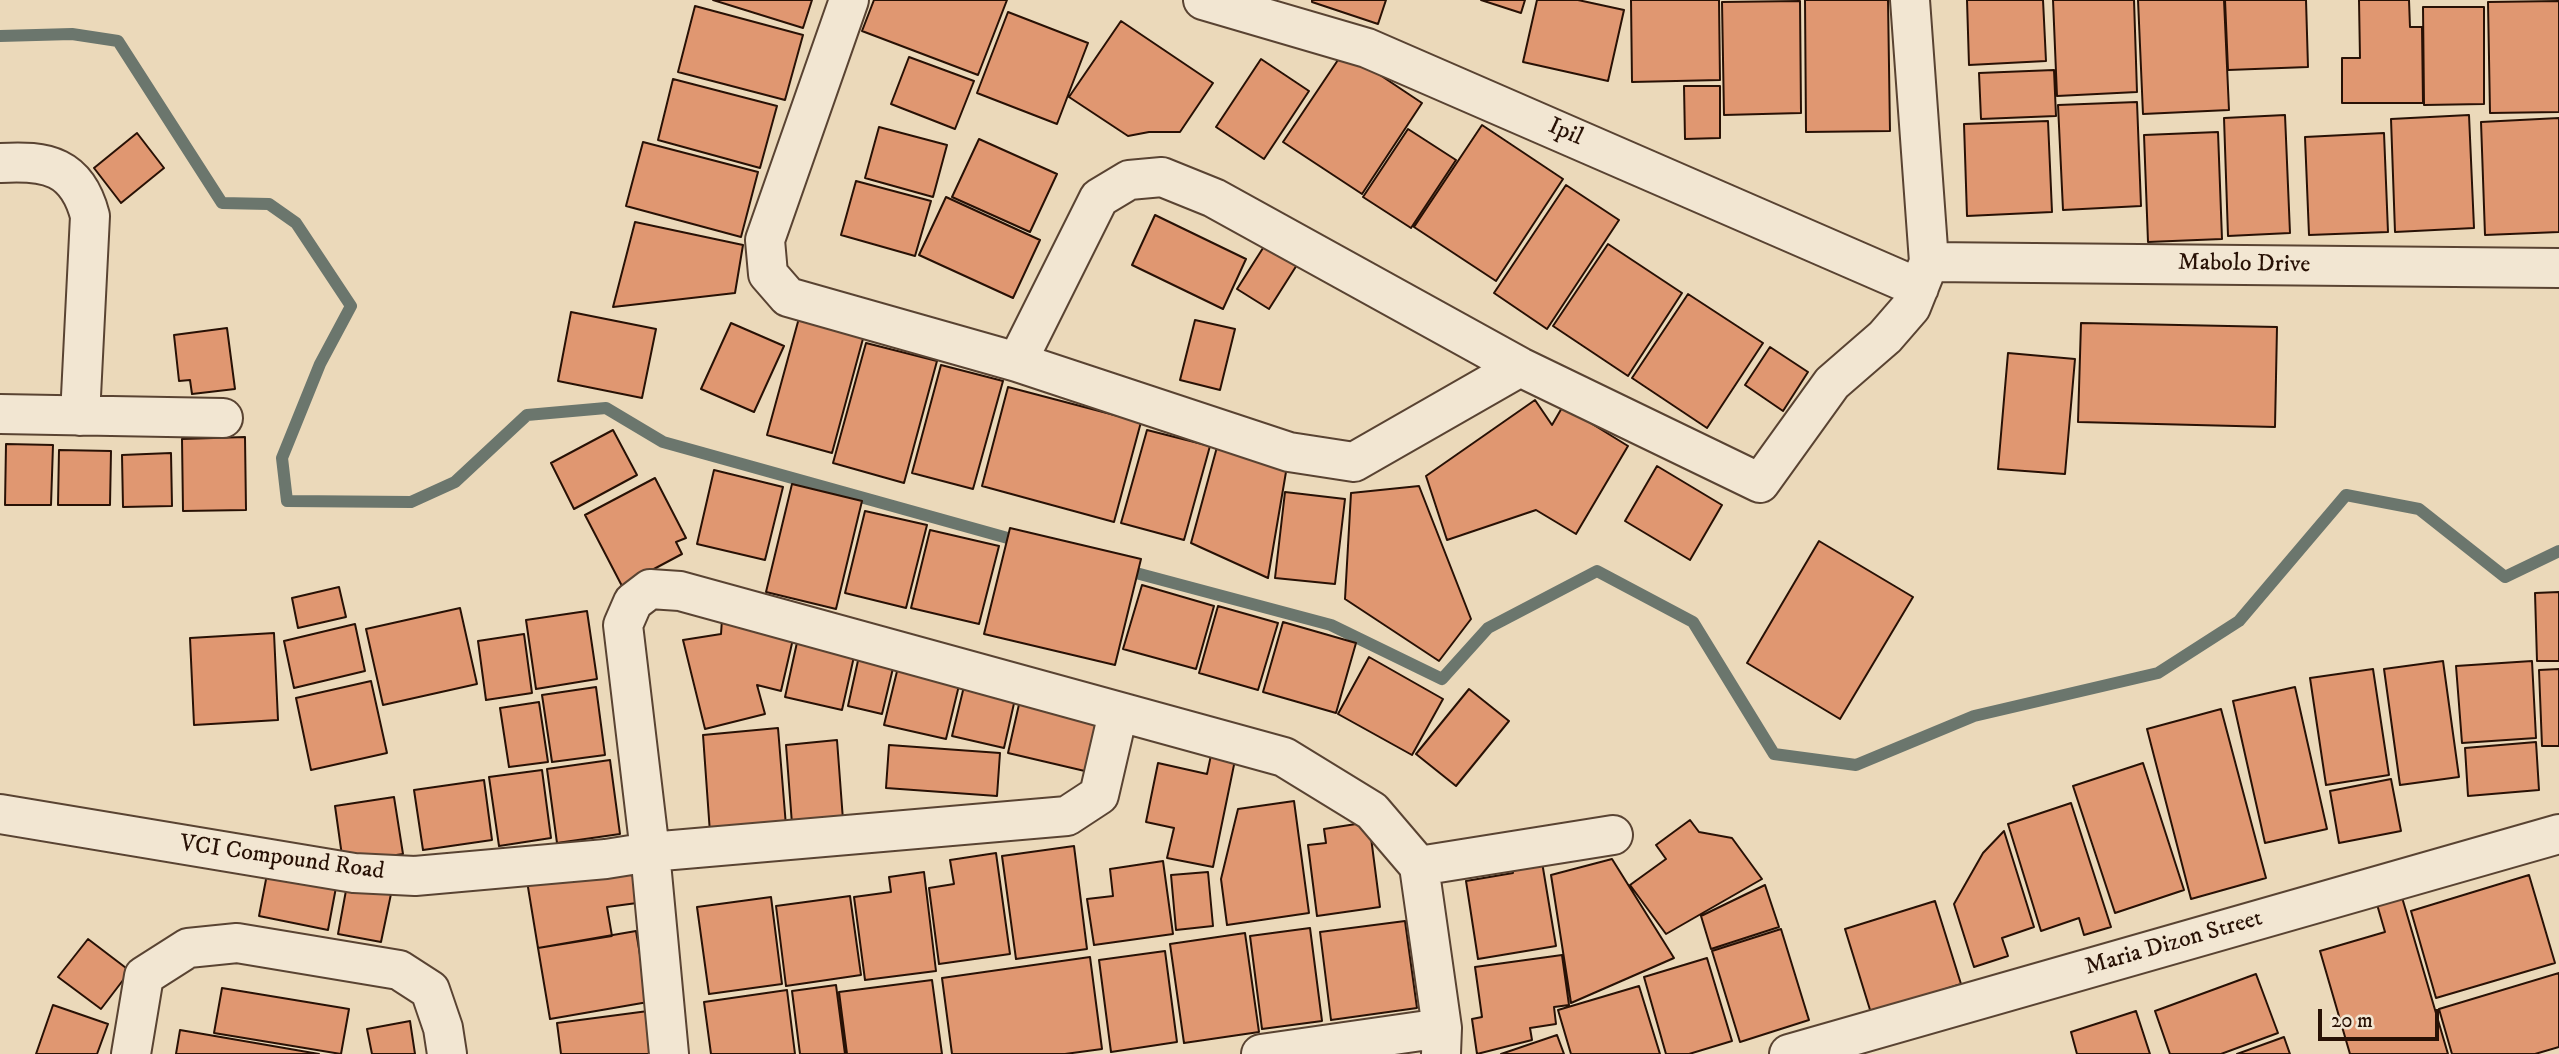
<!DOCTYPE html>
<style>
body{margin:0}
#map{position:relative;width:2559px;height:1054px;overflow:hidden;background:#ebd9ba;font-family:"IM FELL DW Pica",serif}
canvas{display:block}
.scale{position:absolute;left:2318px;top:1009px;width:121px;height:32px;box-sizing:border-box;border:4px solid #281105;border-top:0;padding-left:9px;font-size:21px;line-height:24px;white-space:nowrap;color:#281105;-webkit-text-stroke:5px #f2e6d2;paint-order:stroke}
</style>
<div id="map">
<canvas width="2559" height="1054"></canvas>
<div class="scale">20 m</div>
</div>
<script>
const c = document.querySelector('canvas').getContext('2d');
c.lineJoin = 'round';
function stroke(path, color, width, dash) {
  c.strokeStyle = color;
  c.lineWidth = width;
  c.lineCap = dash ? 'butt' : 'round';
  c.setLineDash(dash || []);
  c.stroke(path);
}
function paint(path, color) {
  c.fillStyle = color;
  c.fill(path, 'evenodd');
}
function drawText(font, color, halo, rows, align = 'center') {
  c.font = font + ' "IM FELL DW Pica",serif';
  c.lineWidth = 5;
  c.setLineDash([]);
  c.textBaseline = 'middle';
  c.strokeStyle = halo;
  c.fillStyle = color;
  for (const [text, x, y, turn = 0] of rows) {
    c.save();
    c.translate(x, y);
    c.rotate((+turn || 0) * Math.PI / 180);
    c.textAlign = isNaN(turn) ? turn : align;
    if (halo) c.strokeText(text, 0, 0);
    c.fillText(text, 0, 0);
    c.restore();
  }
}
stroke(new Path2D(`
 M0,36L72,34L118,41L222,203L269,204L296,223L351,306L320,364L282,458L287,501L411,502L455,482L527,415L606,408L663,442L1022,542
 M1121,569L1331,625L1442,679L1488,628L1597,571L1693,622L1774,754L1856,765L1974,716L2158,673L2239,621L2346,495L2419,509L2505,577L2559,551`), '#6b766d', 12);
const building = new Path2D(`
 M713,0H812L803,28Z
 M874,0H1007L978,75L862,31Z
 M1312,0H1386L1378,24L1312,2Z
 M1481,0H1525L1521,13Z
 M1537,0H1578L1624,10L1608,81L1523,62Z
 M1631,0H1719L1720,80L1632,82Z
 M1805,0H1888L1890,131L1806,132Z
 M1967,0H2043L2046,61L1969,65Z
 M2053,0H2134L2137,92L2057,96Z
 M2138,0H2224L2229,110L2143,114Z
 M2225,0H2306L2308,67L2228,70Z
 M2359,0H2409L2410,27H2422L2423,103H2342V58H2360Z
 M1800,1L1801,113L1724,115L1722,2Z
 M2559,1V112L2490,113L2488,2Z
 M695,6L803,35L785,100L678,72Z
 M2423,7H2484V104L2424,105Z
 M1008,12L1088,43L1057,124L977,93Z
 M1121,21L1213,83L1180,132H1149L1128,136L1069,97Z
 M1344,51L1422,103L1362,194L1283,142Z
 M909,57L974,81L955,129L891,104Z
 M1261,59L1309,91L1264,159L1216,127Z
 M2054,70L2056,116L1981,119L1979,73Z
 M673,79L777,106L760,168L658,140Z
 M1684,86H1720V138L1685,139Z
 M2137,102L2141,206L2063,210L2058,105Z
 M2285,115L2290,233L2228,236L2224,118Z
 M2469,115L2474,228L2395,232L2391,119Z
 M2559,118V232L2485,235L2481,122Z
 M2048,121L2052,212L1967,216L1964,124Z
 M1482,125L1563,179L1496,281L1414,227Z
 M879,127L947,145L933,197L865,178Z
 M1408,129L1456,160L1411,228L1363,197Z
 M2218,132L2222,239L2148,242L2144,135Z
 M137,133L164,168L121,203L94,168Z
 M2384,133L2388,232L2309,235L2305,137Z
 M979,139L1057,174L1030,232L952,197Z
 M643,142L758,172L741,237L626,206Z
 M856,181L931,201L915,256L841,235Z
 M1566,185L1619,220L1547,329L1494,293Z
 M946,197L1040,240L1013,298L919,255Z
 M1155,215L1246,259L1223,309L1132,265Z
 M635,222L743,245L735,293L613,307Z
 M1270,237L1302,257L1269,309L1237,289Z
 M1608,244L1682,293L1628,376L1553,326Z
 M1688,294L1763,343L1707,428L1632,378Z
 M571,312L656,329L642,398L558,381Z
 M799,318L864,335L832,453L767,435Z
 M1195,320L1235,329L1220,390L1180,380Z
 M731,323L784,346L754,412L701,389Z
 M2081,323L2277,327L2275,427L2078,422Z
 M227,328L235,389L192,394L190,380L179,381L174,335Z
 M866,343L937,361L904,483L833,463Z
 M1770,347L1808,372L1783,411L1745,385Z
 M2008,353L2075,359L2065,474L1998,469Z
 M941,365L1003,381L973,489L912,473Z
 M1008,387L1141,422L1114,522L982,486Z
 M1535,400L1552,425L1563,406L1628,446L1576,534L1536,510L1447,540L1426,476Z
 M613,430L637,475L574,509L551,463Z
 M1147,430L1210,446L1184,540L1121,523Z
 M245,437L246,510L183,511L182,439Z
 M6,444L53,445L51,505H5Z
 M1217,447L1287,466L1268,578L1191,543Z
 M59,450L111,451L110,505H58Z
 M171,453L172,506L123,507L122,455Z
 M1657,466L1722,505L1690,560L1625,521Z
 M714,470L783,487L765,560L697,544Z
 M655,478L686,538L676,542L682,554L622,586L585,515Z
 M792,484L862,501L836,609L766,592Z
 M1419,486L1471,619L1439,661L1345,599L1351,493Z
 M1285,492L1345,499L1335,584L1275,578Z
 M865,511L927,525L906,608L845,593Z
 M1010,528L1141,559L1115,665L984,634Z
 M930,530L999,546L979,624L911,608Z
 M1819,541L1913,597L1840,719L1747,663Z
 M1142,585L1214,606L1196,669L1123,649Z
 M339,587L346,617L298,628L292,598Z
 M2559,592V661H2537L2535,593Z
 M1218,606L1278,623L1258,690L1199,673Z
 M460,608L477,684L383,705L366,629Z
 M587,611L597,679L536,689L526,620Z
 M722,619L793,639L781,691L757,685L765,714L705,729L683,640L721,634Z
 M1283,622L1356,643L1336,713L1263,692Z
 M355,624L365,671L294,688L284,641Z
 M274,633L278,720L194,725L190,638Z
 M524,634L532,693L486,700L478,641Z
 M798,638L855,652L842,710L785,697Z
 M859,656L894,664L882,714L848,706Z
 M1369,657L1443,699L1412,755L1338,714Z
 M900,659L962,673L946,739L884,725Z
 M2443,661L2459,777L2400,785L2384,669Z
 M2532,661L2536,738L2462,743L2456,666Z
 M2373,669L2389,775L2326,785L2310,678Z
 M2559,669V746H2542L2539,670Z
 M966,678L1017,690L1004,748L952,736Z
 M371,681L387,753L311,770L296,698Z
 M596,687L605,755L552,762L542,695Z
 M2295,687L2327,829L2265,843L2233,701Z
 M1469,689L1509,721L1456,786L1416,754Z
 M1020,700L1102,719L1089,772L1008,753Z
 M539,702L548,762L509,767L500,708Z
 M2221,709L2266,878L2191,899L2147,729Z
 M778,728L786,826L710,833L703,735Z
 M837,740L843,820L792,824L786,745Z
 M2536,742L2539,790L2468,796L2465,748Z
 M889,745L1000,753L997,796L886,788Z
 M1211,755L1235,760L1213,867L1167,858L1174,828L1146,822L1158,763L1207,774Z
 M610,760L620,834L557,843L547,769Z
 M2143,763L2184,890L2115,913L2073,786Z
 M542,770L551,838L499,846L489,777Z
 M2391,779L2401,831L2339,843L2330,791Z
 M484,780L492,840L423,850L414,790Z
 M394,797L403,854L343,863L335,806Z
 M1294,801L1309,913L1227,925L1221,879L1238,809Z
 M2071,803L2111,927L2084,935L2079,918L2041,931L2008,824Z
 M1690,820L1699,832L1732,838L1762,879L1666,934L1630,885L1666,859L1656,845Z
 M1369,822L1380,907L1317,916L1308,845L1326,843L1324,829Z
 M2004,831L2034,927L2002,938L2008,956L1974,967L1954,904L1983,853Z
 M1074,846L1087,949L1016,959L1002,856Z
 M996,853L1010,954L939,964L929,888L954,884L950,860Z
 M630,858L637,903L607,907L612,936L538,948L526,875Z
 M1612,859L1674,958L1571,1003L1551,875Z
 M1163,861L1173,934L1094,945L1087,899L1113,896L1110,869Z
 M1542,862L1556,946L1478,959L1466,881L1513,873L1512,866Z
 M268,869L337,882L328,930L259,916Z
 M924,872L936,971L865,980L854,897L891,892L889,877Z
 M1208,872L1213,926L1176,930L1171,875Z
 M2529,875L2555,963L2436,998L2411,911Z
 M347,885L391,894L381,942L338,934Z
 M1765,885L1779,927L1711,949L1701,916Z
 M2401,894L2448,1054H2350L2320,951L2385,932L2376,901Z
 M850,896L861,975L786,986L776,906Z
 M771,897L782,984L709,994L697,907Z
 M1935,901L1961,984L1871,1013L1845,929Z
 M1405,921L1417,1008L1331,1020L1320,932Z
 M1310,928L1322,1021L1262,1029L1250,936Z
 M1781,929L1809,1020L1740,1042L1712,951Z
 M636,931L648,1002L550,1019L538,948Z
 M1245,933L1259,1032L1184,1043L1170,944Z
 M88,939L130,971L101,1009L58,977Z
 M1165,951L1177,1042L1111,1052L1099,960Z
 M1562,955L1569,1005L1554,1007L1556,1024L1530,1028L1532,1040L1477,1054L1472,1019L1482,1017L1475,967Z
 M1090,957L1102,1049L1065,1054H952L942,978Z
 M1707,958L1732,1041L1689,1054H1666L1644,977Z
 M2559,973V1047L2535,1054H2452L2439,1009Z
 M2256,974L2278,1033L2221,1054H2170L2155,1011Z
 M932,980L942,1054H847L839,992Z
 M836,985L845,1054H800L792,991Z
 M1639,986L1660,1054H1571L1558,1010Z
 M222,988L349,1009L341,1054L214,1033Z
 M787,990L795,1054H711L704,1002Z
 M53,1005L108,1024L97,1054H36Z
 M648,1011L654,1054H561L557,1023Z
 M2136,1011L2150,1054H2077L2071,1032Z
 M410,1021L415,1054H372L367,1029Z
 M180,1030L319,1054H176Z
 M1557,1035L1564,1054H1501Z
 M2284,1037L2290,1054H2237Z`);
paint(building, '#e09771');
stroke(building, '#281105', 2);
const minor = new Path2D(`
 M849,0L765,240L768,274L788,297L1017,362L1289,452L1354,462L1520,367
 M1203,0L1367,48L1919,288
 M0,163C47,160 77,166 90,216L80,416
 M1929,262L2559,268
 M1017,362L1099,198L1129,180L1162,177L1214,198L1520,367L1760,483L1832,383L1885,337L1911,307L1929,262L1910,0
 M0,414L223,418
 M0,814L354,873L415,876L606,859L650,852L1067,816L1099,795L1118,713
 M1419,866L1613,835
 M131,1054L144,976L188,948L237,943L399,970L430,990L443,1028L447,1054
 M669,1054L650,852L623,625L633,602L650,589L680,591L1284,757L1372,811L1419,866L1442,1028L1441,1054
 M1261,1054L1442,1028
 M1789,1054L2559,834`);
stroke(minor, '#594332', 42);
stroke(minor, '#f2e6d2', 38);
drawText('24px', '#281105', '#f2e6d2', [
 ["Ipil",1565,133,24],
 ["Mabolo Drive",2244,265,1],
 ["VCI Compound Road",282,859,8],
 ["Maria Dizon Street",2174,944,-16]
]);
</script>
